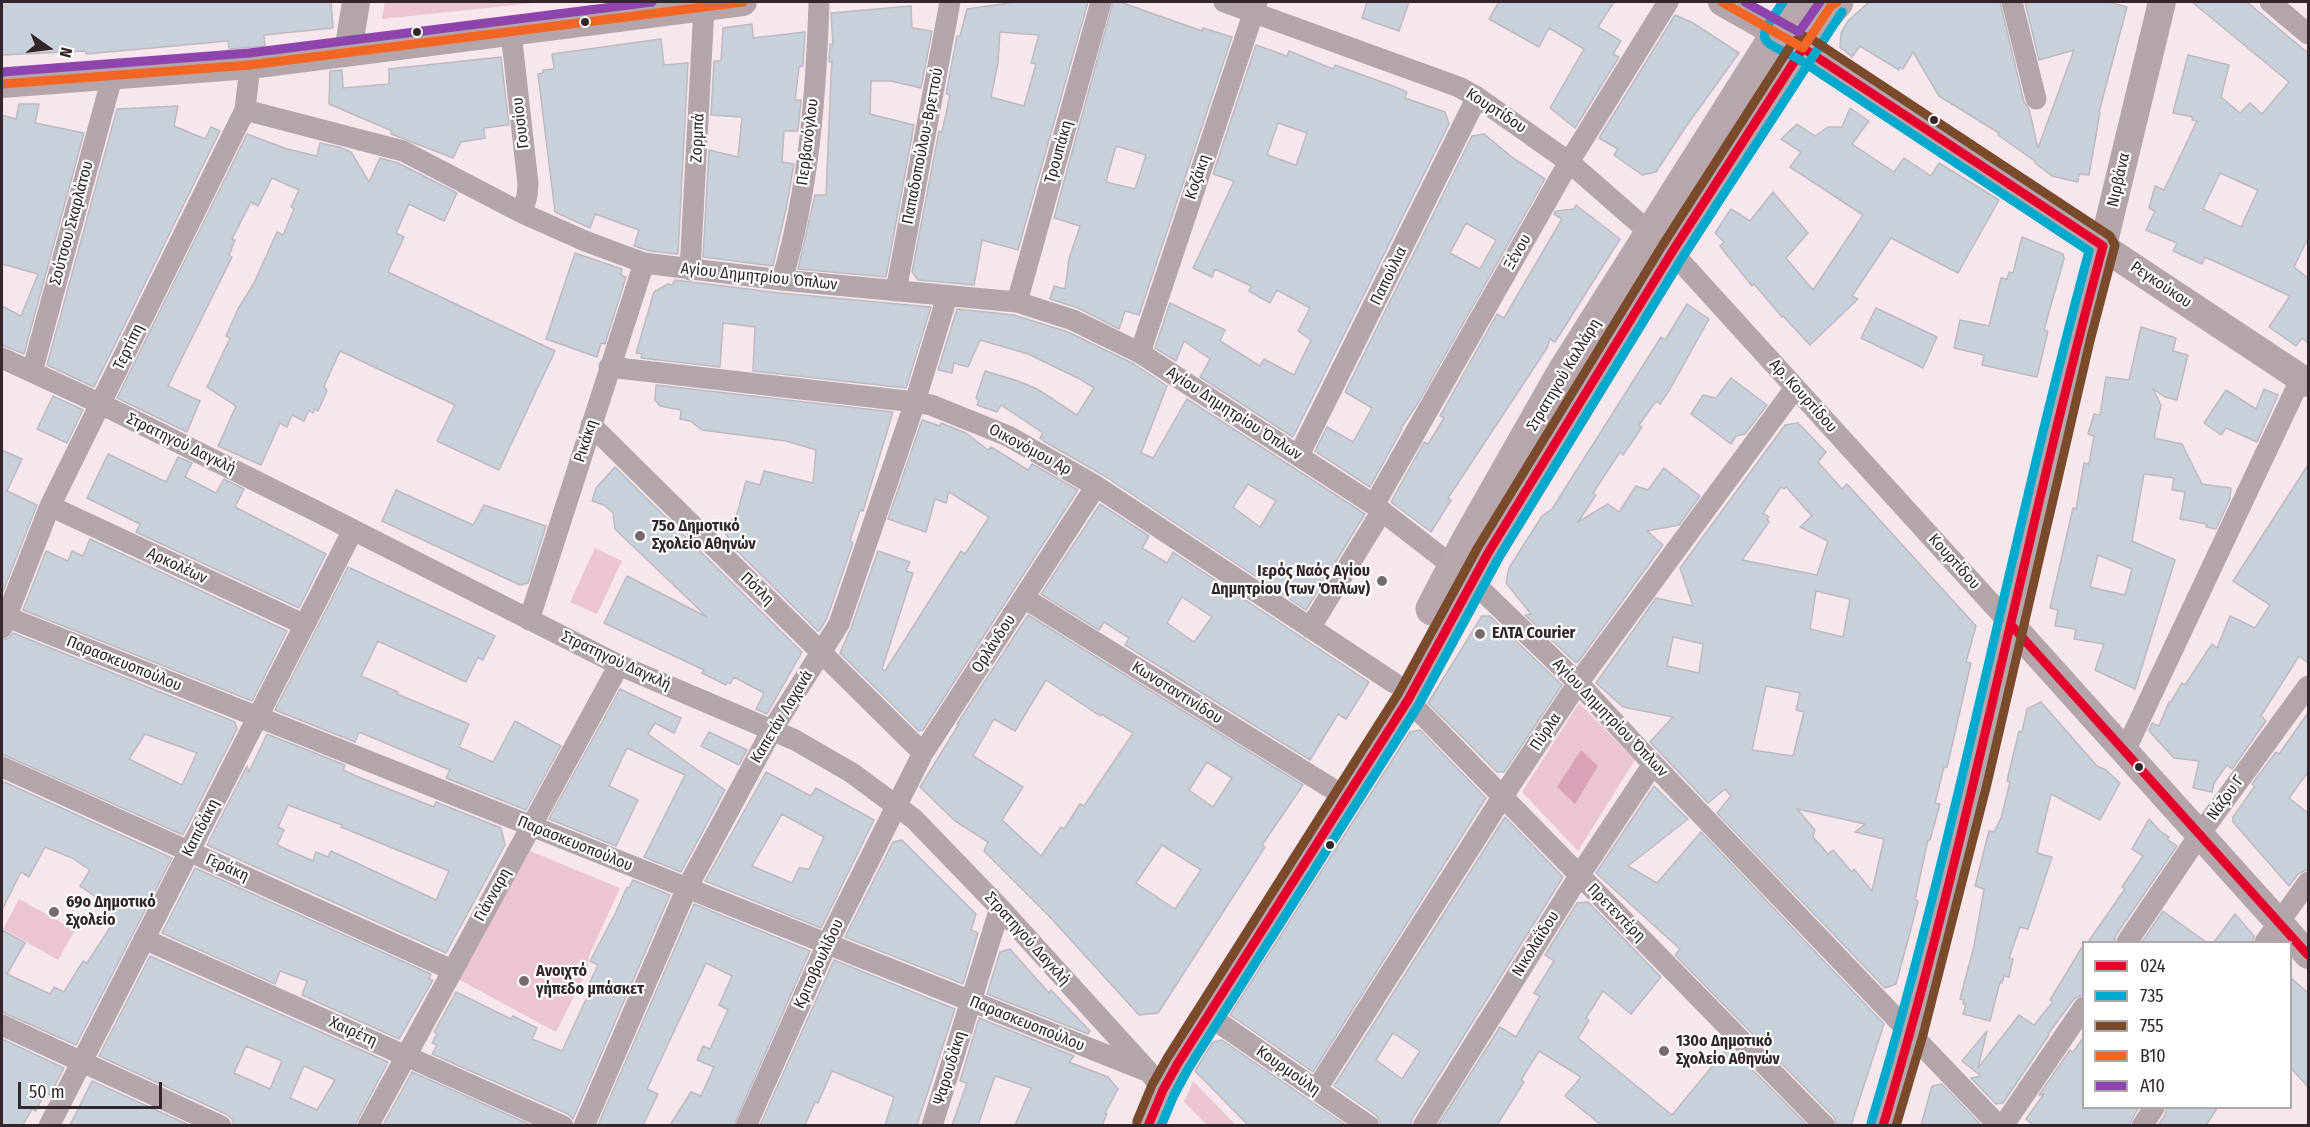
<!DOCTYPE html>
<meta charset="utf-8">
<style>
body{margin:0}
#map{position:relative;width:2310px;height:1127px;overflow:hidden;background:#f7e7ed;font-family:"Fira Sans Condensed",sans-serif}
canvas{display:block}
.frame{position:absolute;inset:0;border:3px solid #32262b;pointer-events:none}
.legend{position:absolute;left:2082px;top:941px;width:210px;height:168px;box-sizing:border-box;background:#fff;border:2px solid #ada8aa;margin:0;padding:8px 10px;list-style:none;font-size:18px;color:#32262b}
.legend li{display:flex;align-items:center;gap:12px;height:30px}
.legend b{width:30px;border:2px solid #ada8aa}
.north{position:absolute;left:18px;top:18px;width:60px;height:60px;-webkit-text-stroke:4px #fff;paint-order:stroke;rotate:104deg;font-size:16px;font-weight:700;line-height:24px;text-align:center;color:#32262b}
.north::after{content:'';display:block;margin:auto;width:21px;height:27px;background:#32262b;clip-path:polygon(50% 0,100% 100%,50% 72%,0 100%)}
.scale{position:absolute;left:18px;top:1082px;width:144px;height:27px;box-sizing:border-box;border:3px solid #32262b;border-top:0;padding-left:8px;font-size:18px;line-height:21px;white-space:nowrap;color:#32262b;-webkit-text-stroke:4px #fff;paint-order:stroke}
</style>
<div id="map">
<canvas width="2310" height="1127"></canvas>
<div class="frame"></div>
<ul class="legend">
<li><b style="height:8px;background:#e4002b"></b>024</li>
<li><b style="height:8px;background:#00a9ce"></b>735</li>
<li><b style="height:8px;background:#7a4b2a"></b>755</li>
<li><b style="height:8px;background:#f26522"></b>Β10</li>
<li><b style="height:8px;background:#8e44ad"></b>Α10</li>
</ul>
<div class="north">N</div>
<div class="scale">50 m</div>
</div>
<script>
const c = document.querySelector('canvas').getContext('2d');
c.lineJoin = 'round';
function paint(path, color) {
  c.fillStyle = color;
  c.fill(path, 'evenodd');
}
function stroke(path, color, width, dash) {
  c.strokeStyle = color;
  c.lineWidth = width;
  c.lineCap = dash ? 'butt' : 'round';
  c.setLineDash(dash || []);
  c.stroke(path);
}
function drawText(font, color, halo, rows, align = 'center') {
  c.font = font + ' "Fira Sans Condensed",sans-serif';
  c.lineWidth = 4.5;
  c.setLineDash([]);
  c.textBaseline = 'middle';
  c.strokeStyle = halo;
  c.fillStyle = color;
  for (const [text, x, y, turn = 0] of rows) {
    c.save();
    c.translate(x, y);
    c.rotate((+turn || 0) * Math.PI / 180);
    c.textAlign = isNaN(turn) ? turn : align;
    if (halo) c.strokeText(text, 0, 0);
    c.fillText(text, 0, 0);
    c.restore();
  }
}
paint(new Path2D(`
 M385,2H544L382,19Z
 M595,548L622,561L597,614L570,602Z
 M1579,703L1635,760L1578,851L1522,792Z
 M530,851L620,888L589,956L587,971L556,1032L458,979Z
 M19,899L75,930L58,960L3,929Z
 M1193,1081L1236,1125H1207L1184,1102Z`), '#ebc5d4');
paint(new Path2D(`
 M1581,750L1598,766L1575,804L1557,787Z`), '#d9a2b8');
const building = new Path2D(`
 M2,2H331L333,28L264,35L265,46L229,49L228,41L86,54V51L2,55Z
 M1016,2H1088L1018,250L982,240L974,285L918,280L912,272L939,131L942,132L950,95L946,94L957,36H960L967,9ZM1000,32L1039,35L1031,63L1036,64L1024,106L991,97L998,63Z
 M1113,2H1120L1202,31L1203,28L1232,37L1139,315L1125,311L1119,329L1078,308L1050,299L1054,286L1065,289L1069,259L1080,226L1054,218ZM1116,146L1146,155L1135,189L1106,182Z
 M1367,2H1409L1399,31L1362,18Z
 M1499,2H1614L1598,27L1621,41L1613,54L1619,57L1575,128L1550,108L1584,49L1549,28L1539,47L1489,19Z
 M1869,2H2000L2024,102L2029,109L2038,148L2074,50L2039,60L2025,2H2108L2127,7L2099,112H2100L2089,175L2079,174L2078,182L2052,176L2035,163L2036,162L1998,135L1999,133L1939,96L1913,52L1903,69L1900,67L1899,70L1860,46L1852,57L1840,47L1841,33L1848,21Z
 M2192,2H2247L2308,53V238L2294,267L2308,278V343L2302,338L2296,346L2269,327L2290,296L2205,257L2202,264L2173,251L2177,243L2146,230L2155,211L2149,208L2155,186L2164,190L2197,121L2192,120L2193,117L2173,113L2188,55L2229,65L2221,97L2240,113L2250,103L2262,114L2289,82ZM2220,173L2258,190L2241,227L2203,209Z
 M911,6L912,28L932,31L921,88L891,81H871L870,114L914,125L886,277L798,269L815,195H826L831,77L832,61L829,62L830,44L833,45L831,13Z
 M1675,15L1693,23L1739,53L1687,125L1656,172L1642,175L1614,155L1618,149L1599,138Z
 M752,24L753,38L805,32L803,66L799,67L795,100H801L798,131H784L782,162L794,164L786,209L773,266L703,257L709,150L738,157L742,117L711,115L714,61H721L723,28Z
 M661,39L664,65L688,63L678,254L650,251L634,246L639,230L595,214L590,228L555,212L538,74L543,73V70L554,69L552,54Z
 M1256,45L1287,56L1289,51L1333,69L1335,65L1393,86L1407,92L1405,98L1445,112L1449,124L1293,437L1200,377L1210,359L1184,341L1176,361L1155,348L1170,303L1225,330L1220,341L1260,366L1264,359L1294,375L1311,340L1298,331L1310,308L1277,290L1270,303L1249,291L1251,286L1215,269L1212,277L1193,268L1234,181L1213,174ZM1278,123L1307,133L1296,165L1267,155Z
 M501,57L509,125L484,128L485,138L461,142L453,158L391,134L392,131L329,104L330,71L342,70L343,88L389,84V69Z
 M19,104H39L35,123L84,133L24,354L2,345V306L21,316L38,274L2,264V115L16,119Z
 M178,106L174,126L205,139L211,127L220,131L94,387L47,365L117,109Z
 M1850,108L1869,121L1852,144L1894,172L1904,158L1931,176L1939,163L1999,200L1958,273L1891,238L1852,296L1858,299L1810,345L1783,316L1782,317L1754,284L1752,286L1720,246L1724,242L1715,233L1731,209L1750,221L1773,192L1808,233L1786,258L1813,290L1863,215L1790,167L1801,152L1781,139L1797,124L1815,136L1828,127H1842Z
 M247,134L287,149L317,156L320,143L339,147L351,152L369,182L380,158L398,163L457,193L444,221L409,204L396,233L404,237L388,272L555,351L499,470L437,441L455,405L340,351L324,386L327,391L318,411L315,409L313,413L309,410L304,421L292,415L287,427L280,423L261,465L218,446L236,406L207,387L230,338L226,336L238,309L254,283L277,232L283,235L294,209L291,207L299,190L272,178L258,206L251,202L232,239L235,240L229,255L232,257L168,386L200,401L187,432L117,398Z
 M1484,134L1513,158L1545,179L1418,403L1401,428L1402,429L1370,487L1315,451L1327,427L1353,442L1372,408L1345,392L1472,136ZM1466,223L1496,240L1480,269L1450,253Z
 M1576,205L1620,239L1555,342L1550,339L1547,348L1448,498L1451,500L1431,532L1391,502L1424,442L1428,444L1444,418L1440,416L1497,314L1504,318L1562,219L1554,214L1556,211L1574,209Z
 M2022,237L2063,254L2064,259L2044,330L2048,331L2037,377L1982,365L1984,355L1954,348L1960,320L1989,326L2001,278L2007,279L2009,272L2013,273Z
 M575,253L622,269L621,275L626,277L605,344L601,343L597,357L546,339Z
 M675,280L780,293L931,307L906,388L753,371L755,327L723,323L720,367L641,358L642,354L636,353L654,292L668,284L672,285Z
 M1687,304L1709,319L1670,389L1660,404L1656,401L1639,425L1642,427L1623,455L1620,452L1593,493L1596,495L1578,522L1608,504L1619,512L1636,486L1648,490L1664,468L1700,496L1679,525L1647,531L1663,545L1578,662H1575L1525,615L1531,614L1506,583L1509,568L1542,516L1552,509L1661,337L1665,340Z
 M1876,308L1937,337L1923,368L1861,338Z
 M957,309L1014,315L1068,332L1134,364L1167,386L1141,453L1153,458L1187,399L1365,514L1306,610L1103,475L1045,442L1040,438L1043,433L1001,405L997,412L977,405L979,400L976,398L985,371L1018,381L1037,389L1077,415L1094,388L1080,379L1028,354L980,340L968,367L954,363L952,373L938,370ZM1248,484L1276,501L1260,527L1233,507Z
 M2141,327L2176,338L2173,351L2188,355L2177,400L2165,397L2153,389L2161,405L2154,438L2182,444L2202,484L2231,488L2230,499L2216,529L2206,527L2207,524L2180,519L2185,492L2172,490L2174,478L2144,474L2132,541L2175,560L2135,689L2095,670L2104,644L2074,639L2076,629L2055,626L2058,610L2050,608L2073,508L2076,509L2084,463L2089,464L2094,436L2088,434L2094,414L2100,415L2106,377L2129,380ZM2098,555L2132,569L2125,595L2090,587Z
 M1731,378L1767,405L1745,434L1736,436L1731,444L1691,414L1703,395L1716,398Z
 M656,385L893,412L863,511L860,510L850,541L853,543L827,618L820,630L818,631L734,548L723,529L737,514L746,481L760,485L764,471L813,483L816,450L786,441L702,430L690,421L680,419L681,410L660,406L655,400Z
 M2264,389L2278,395L2257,442L2226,428L2221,435L2204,423L2226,390L2256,409Z
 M53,396L83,410L67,443L37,429Z
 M922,420L940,426L941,423L966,433L988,450L991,447L1028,470L1032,464L1078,490L923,730L919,731L840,653L851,628L878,551L910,562L906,571L913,573L882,669L885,671L961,551L965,554L989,517L949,492L946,503L935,499L926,532L888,519Z
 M1798,423L1826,452L1818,462L1842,489L1847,484L1976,626L1966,662L1971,663L1947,767H1944L1935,803L1940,804L1930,840H1928L1915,900L1918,901L1912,925L1896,984L1885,988L1717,813L1731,796L1725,789L1708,803L1650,742L1673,717L1623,707L1596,683L1656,598L1693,606L1680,568L1785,425ZM1781,487L1784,489L1786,487L1812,516L1800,527L1828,541L1817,575L1742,560L1769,522L1767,519L1769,517L1763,513ZM1816,591L1850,599L1843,637L1810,629ZM1673,637L1703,644L1699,673L1667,666ZM1766,686L1800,693L1796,710L1804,712L1793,756L1752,750ZM1797,809L1865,824L1855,832L1884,839L1872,891L1854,869L1852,872L1833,850L1828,854L1813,837L1815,830Z
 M2,450L22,459L7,491L37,505L2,594Z
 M108,454L166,482L178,457L192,463L185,477L216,493L224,479L244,489L235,507L326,554L299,608L136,532L140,524L87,498Z
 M2308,465V663L2299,656L2261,716L2266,721L2232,769L2227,765L2214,783L2212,792L2193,788L2199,761L2174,758L2149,731L2152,723L2159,726L2169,702H2171L2182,683L2185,685L2212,644L2217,648L2230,616L2255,628L2270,605L2233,581Z
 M615,467L802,652L767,714L756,709L764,693L734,677L730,684L727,682L726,685L702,673L704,670L604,623L627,576L707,617L615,529L613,513L604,505L592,501L596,488Z
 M396,490L473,525L484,505L546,526L528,583L520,585L382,521Z
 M1100,504L1149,536L1142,548L1167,563L1173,552L1369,682L1346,719L1338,714L1310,760L1125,645L1129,638L1104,622L1099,630L1041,594ZM1182,597L1212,617L1194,642L1167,623Z
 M90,539L287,631L252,701L23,610L46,551L68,561L72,551L83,556Z
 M348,567L495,636L483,660L478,657L466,682L378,641L361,676L398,692L397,694L469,724L459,747L493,762L515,721L561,746L526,810L446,778L450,770L359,732L355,742L275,710Z
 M1028,615L1303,785L1262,845L1265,847L1158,1013L1139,1015L1049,916L984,851L988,842L955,821L920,787L959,724H957ZM1046,680L1100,716L1101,714L1133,733L1084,806L1080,804L1064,829L1061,827L1041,856L1002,820L1023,787L973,756L994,719L1015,731ZM1207,762L1232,778L1213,807L1189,790ZM1162,845L1201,870L1175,909L1136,883Z
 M1482,616H1490L1562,685L1504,772H1497L1428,703Z
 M13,633L235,722L237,729L183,835L2,754V640L9,638ZM145,734L197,753L182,785L129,759Z
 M620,689L681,718L674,733L655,723L648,734L725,790L681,872L644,857L685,775L627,748L609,786L638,800L616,846L549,819Z
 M2041,702L2097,766L2106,770L2120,783L2100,820L2051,794L2037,853L2052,857L2028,929L2020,927L2009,958L2013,959L2009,977L2004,976L2002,983L2000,982L1990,1021L1963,1014L1966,1004H1963L1964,1000L1960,999L1974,946L1984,889L1975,886L1989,831L1994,832L2001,818L2010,782L2007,781L2019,731L2022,732L2027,709Z
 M2308,713V772L2289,798L2308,813V869L2298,874L2289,886L2233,822V817L2255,786L2252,784L2276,752L2279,754Z
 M1420,730L1486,798L1313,1072L1230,1015L1410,732Z
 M709,732L747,750L739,765L701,746Z
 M267,734L345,765L343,770L361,778L434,807L436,802L501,828L505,845L446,953L207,845L247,766L249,772ZM288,805L342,825L341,827L449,871L436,900L331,851L328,857L316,852L313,861L277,845L284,830L278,827Z
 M766,772L811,796L816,788L874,820L821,928L705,881ZM782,814L824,837L809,869L799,868L792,883L752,866Z
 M2,781L172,858L76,1045L2,1012V930L25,943L7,974L50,994L54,987L64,992L83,961L87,963L113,923L103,916L110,907L80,886L90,870L72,858L45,847L29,877L21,872L2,910Z
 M1654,786L1688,819L1628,866L1657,883L1701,832L1884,1024L1851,1125H1837L1834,1117L1675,955L1680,949L1596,873Z
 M1505,817L1563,877L1412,1119L1410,1125H1382L1376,1115L1334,1086ZM1393,1033L1420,1051L1402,1079L1376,1060Z
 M2149,819L2160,831L2169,837L2167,839L2177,846L2116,935L2114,942H2088L2125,889L2122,887L2143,856L2132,849Z
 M902,840L976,914L971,930L978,933L963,984L845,937L893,842Z
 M195,868L431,974L429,979L433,980L399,1039L302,995L307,981L280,971L275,984L162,933Z
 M633,880L670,895L573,1119L568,1114L432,1054L437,1045L432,1043L437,1034L434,1032L456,992L511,1019L513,1016L537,1028L532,1039L562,1051L589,993L586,990L598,965L590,961L616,912L627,887L629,888Z
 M1588,902L1661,977L1631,1014L1603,991L1586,1018L1589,1020L1578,1038L1672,1115L1729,1046L1807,1125H1601L1565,1096L1581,1077L1539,1051L1521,1080L1524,1082L1497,1125H1438L1500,1027L1516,1037L1540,996L1534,993L1554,961L1545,955L1577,903Z
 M694,904L810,951L734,1125H670L691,1092L701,1096L714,1067L697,1060L703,1046L710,1049L728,1010L719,1005L732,976L706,963L647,1089L658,1094L643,1125H598Z
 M2163,911L2206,942H2142Z
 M2235,914L2254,936L2253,942H2214Z
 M2084,944V994L2074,999L2048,1034L2049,1035L2003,1103L1996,1104L1971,1078L1981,1076L1962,1061L1987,1031L1978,1068L2019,1015L2034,1025L2053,1002L2050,1000Z
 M1010,949L1049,993L1051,990L1090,1031L1088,1034L987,994L1000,952Z
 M150,956L388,1062L355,1125H234L232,1119L226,1114L99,1056ZM246,1046L282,1061L270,1089L234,1073ZM304,1066L335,1080L317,1110L290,1098Z
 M834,960L955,1009L917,1125H885L894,1097L832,1071L818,1103L815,1102L805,1125H760Z
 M2290,977L2308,993V1087L2290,1067Z
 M979,1018L1074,1056L1069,1062L1108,1077L1118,1089L1105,1113L1107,1114L1102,1125H1015L1031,1088L995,1076L978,1125H952L967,1083L960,1081Z
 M2084,1037V1107H2139L2129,1125H2033L2026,1119L2044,1094L2039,1095L2070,1050L2073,1052Z
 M2,1039L64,1068L50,1095L45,1093L36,1111L32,1109L23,1125H2Z
 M1222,1040L1309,1100L1346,1125H1248L1195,1071L1213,1042Z
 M412,1072L531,1125H383Z
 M92,1081L189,1125H70Z
 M1942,1084L1981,1125H1921L1932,1086Z
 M2167,1107H2218L2206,1125H2158L2165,1115Z`);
paint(building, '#c8d0da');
stroke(building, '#bcbac0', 1.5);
stroke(new Path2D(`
 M1224,2L1459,87L1477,97L1569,162L1672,252L2012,626
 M2012,2L2036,99
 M2270,2L2308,34
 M511,32L528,184L527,196L522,213
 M245,110L403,151L522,213L585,241L644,263L782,280L1017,302L1073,320L1140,353L1374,505L1472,581L1578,683L1653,764L1999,1126
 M690,270L704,7
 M782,280C809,190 816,95 819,2
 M896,291L950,2
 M1017,302L1101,2
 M1140,353L1257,2
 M2,358L101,404L318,512L619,665L795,740L852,773L914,819L1000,908L1149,1072L1163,1090
 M609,367L915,402L931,405L1008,436L1096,486L1394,683
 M32,372L113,74
 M591,425L923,753
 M1299,455L1477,97
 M1374,505L1569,162L1668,2
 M50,506L305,625
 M1024,598L1331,788
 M2,615L1144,1070
 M529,620L644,263
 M2,628L50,506L245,110L250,65
 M1310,628L1382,511
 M1408,700L1825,1126
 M2125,751L2301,378
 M2,767L452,970
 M144,939L563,1126
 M2127,942L2200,834L2308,686
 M2265,942L2308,882
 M1209,1016L1369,1126
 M2,1025L221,1126
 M1316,1090L1503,796L1578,683L1795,388
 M49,1126L353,530
 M368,1126L619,665
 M584,1126L687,888L772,730L839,624L915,402L947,297
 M746,1126L827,944L923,753L1096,486
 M932,1126L1000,908
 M1423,1126L1579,876L1653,764
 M2003,1126L2084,1007
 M2142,1126L2154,1108`), '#b2a6ab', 21);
stroke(new Path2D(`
 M1722,2L1803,48L2308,383
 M348,52L356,2
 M2,84L250,65L743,2
 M2012,626L2308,955
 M1883,1126L1911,1032L1975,781L2078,338L2103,246L2162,2`), '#b4a5ab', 28);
stroke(new Path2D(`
 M1432,609L1468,540L1564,371L1797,2
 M1148,1126L1163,1090L1178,1063L1408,700L1488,553L1672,252L1818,24L1837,2`), '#b7a7ad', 33);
stroke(new Path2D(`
 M2012,626L2308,955
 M1148,1126L1163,1090L1178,1063L1408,700L1488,553L1672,252L1803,48L2103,246C2024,538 1970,836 1883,1126`), '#e4002b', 9);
stroke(new Path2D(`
 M1783,2C1758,40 1754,38 1797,58L2089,251C2011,540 1957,835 1871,1123
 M1161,1126L1174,1095L1188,1069L1418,706L1498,559L1682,258L1842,12`), '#00a9ce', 9);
stroke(new Path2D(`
 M1137,1121L1152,1085L1168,1057L1398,694L1478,547L1662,246L1793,42L1803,36L1810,38L2110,236L2115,245L2090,341L1987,784L1923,1035L1896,1126`), '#7a4b2a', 9);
stroke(new Path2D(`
 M1722,2L1803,48L1831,6L1837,2
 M2,84L250,65L743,2`), '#f26522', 9);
stroke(new Path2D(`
 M1745,2L1799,32L1820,2
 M2,72L249,53L652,2`), '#8e44ad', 9);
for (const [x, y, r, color] of [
 [585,22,5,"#32262b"],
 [417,32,5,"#32262b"],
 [1934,120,5,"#32262b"],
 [640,536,6,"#776a6f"],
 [1382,581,6,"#776a6f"],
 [1480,634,6,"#776a6f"],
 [2139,767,5,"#32262b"],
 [1330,845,5,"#32262b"],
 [54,912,6,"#776a6f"],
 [524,981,6,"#776a6f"],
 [1664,1051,6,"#776a6f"]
]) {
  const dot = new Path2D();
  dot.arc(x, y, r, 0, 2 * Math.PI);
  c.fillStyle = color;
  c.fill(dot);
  stroke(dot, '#fff', 2);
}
drawText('16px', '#32262b', '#fff', [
 ["Κουρτίδου",1496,111,33],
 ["Γουσίου",521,123,-97],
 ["Ζορμπά",698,138,-87],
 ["Περβανόγλου",808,142,-83],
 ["Παπαδοπούλου-Βρεττού",923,146,-79],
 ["Τρουπάκη",1059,152,-74],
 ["Κοζάκη",1198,177,-71],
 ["Νιρβάνα",2119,180,-77],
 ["Σούτσου Σκαρλάτου",72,223,-75],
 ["Ξένου",1518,252,-60],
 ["Παπούλια",1389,276,-64],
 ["Αγίου Δημητρίου Όπλων",759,277,6],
 ["Ρεγκούκου",2161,285,34],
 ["Τερτίπη",129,347,-64],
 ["Στρατηγού Καλλάρη",1564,375,-59],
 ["Αρ. Κουρτίδου",1803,396,48],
 ["Αγίου Δημητρίου Όπλων",1234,414,33],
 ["Ρικάκη",586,441,-72],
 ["Στρατηγού Δαγκλή",181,444,26],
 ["Οικονόμου Αρ",1030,450,28],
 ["Κουρτίδου",1954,562,48],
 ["Αρκολέων",177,566,25],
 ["Πότλη",757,589,44],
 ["Ορλάνδου",994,644,-57],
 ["Στρατηγού Δαγκλή",616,661,25],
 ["Παρασκευοπούλου",124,664,22],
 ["Κωνσταντινίδου",1177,693,32],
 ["Καπετάν Λαχανά",782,717,-59],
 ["Αγίου Δημητρίου Όπλων",1610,718,46],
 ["Πύρλα",1546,732,-56],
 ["Νάζου Γ",2226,798,-54],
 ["Καπιδάκη",201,828,-63],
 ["Παρασκευοπούλου",575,844,22],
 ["Γεράκη",227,868,24],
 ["Γιάνναρη",493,895,-61],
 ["Πρετεντέρη",1616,913,45],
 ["Στρατηγού Δαγκλή",1027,939,48],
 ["Νικολαΐδου",1536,944,-58],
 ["Κριτοβουλίδου",819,964,-65],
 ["Παρασκευοπούλου",1027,1024,22],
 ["Χαιρέτη",353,1032,24],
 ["Ψαρουδάκη",950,1068,-73],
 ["Κουρμούλη",1288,1071,35]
]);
drawText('bold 16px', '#32262b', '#fff', [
 ["75ο Δημοτικό",652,527],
 ["Σχολείο Αθηνών",652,545],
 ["Ιερός Ναός Αγίου",1370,572,"right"],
 ["Δημητρίου (των Όπλων)",1370,590,"right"],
 ["ΕΛΤΑ Courier",1492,634],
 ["69ο Δημοτικό",66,903],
 ["Σχολείο",66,921],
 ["Ανοιχτό",536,972],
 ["γήπεδο μπάσκετ",536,990],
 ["130ο Δημοτικό",1676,1042],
 ["Σχολείο Αθηνών",1676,1060]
], 'left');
</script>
